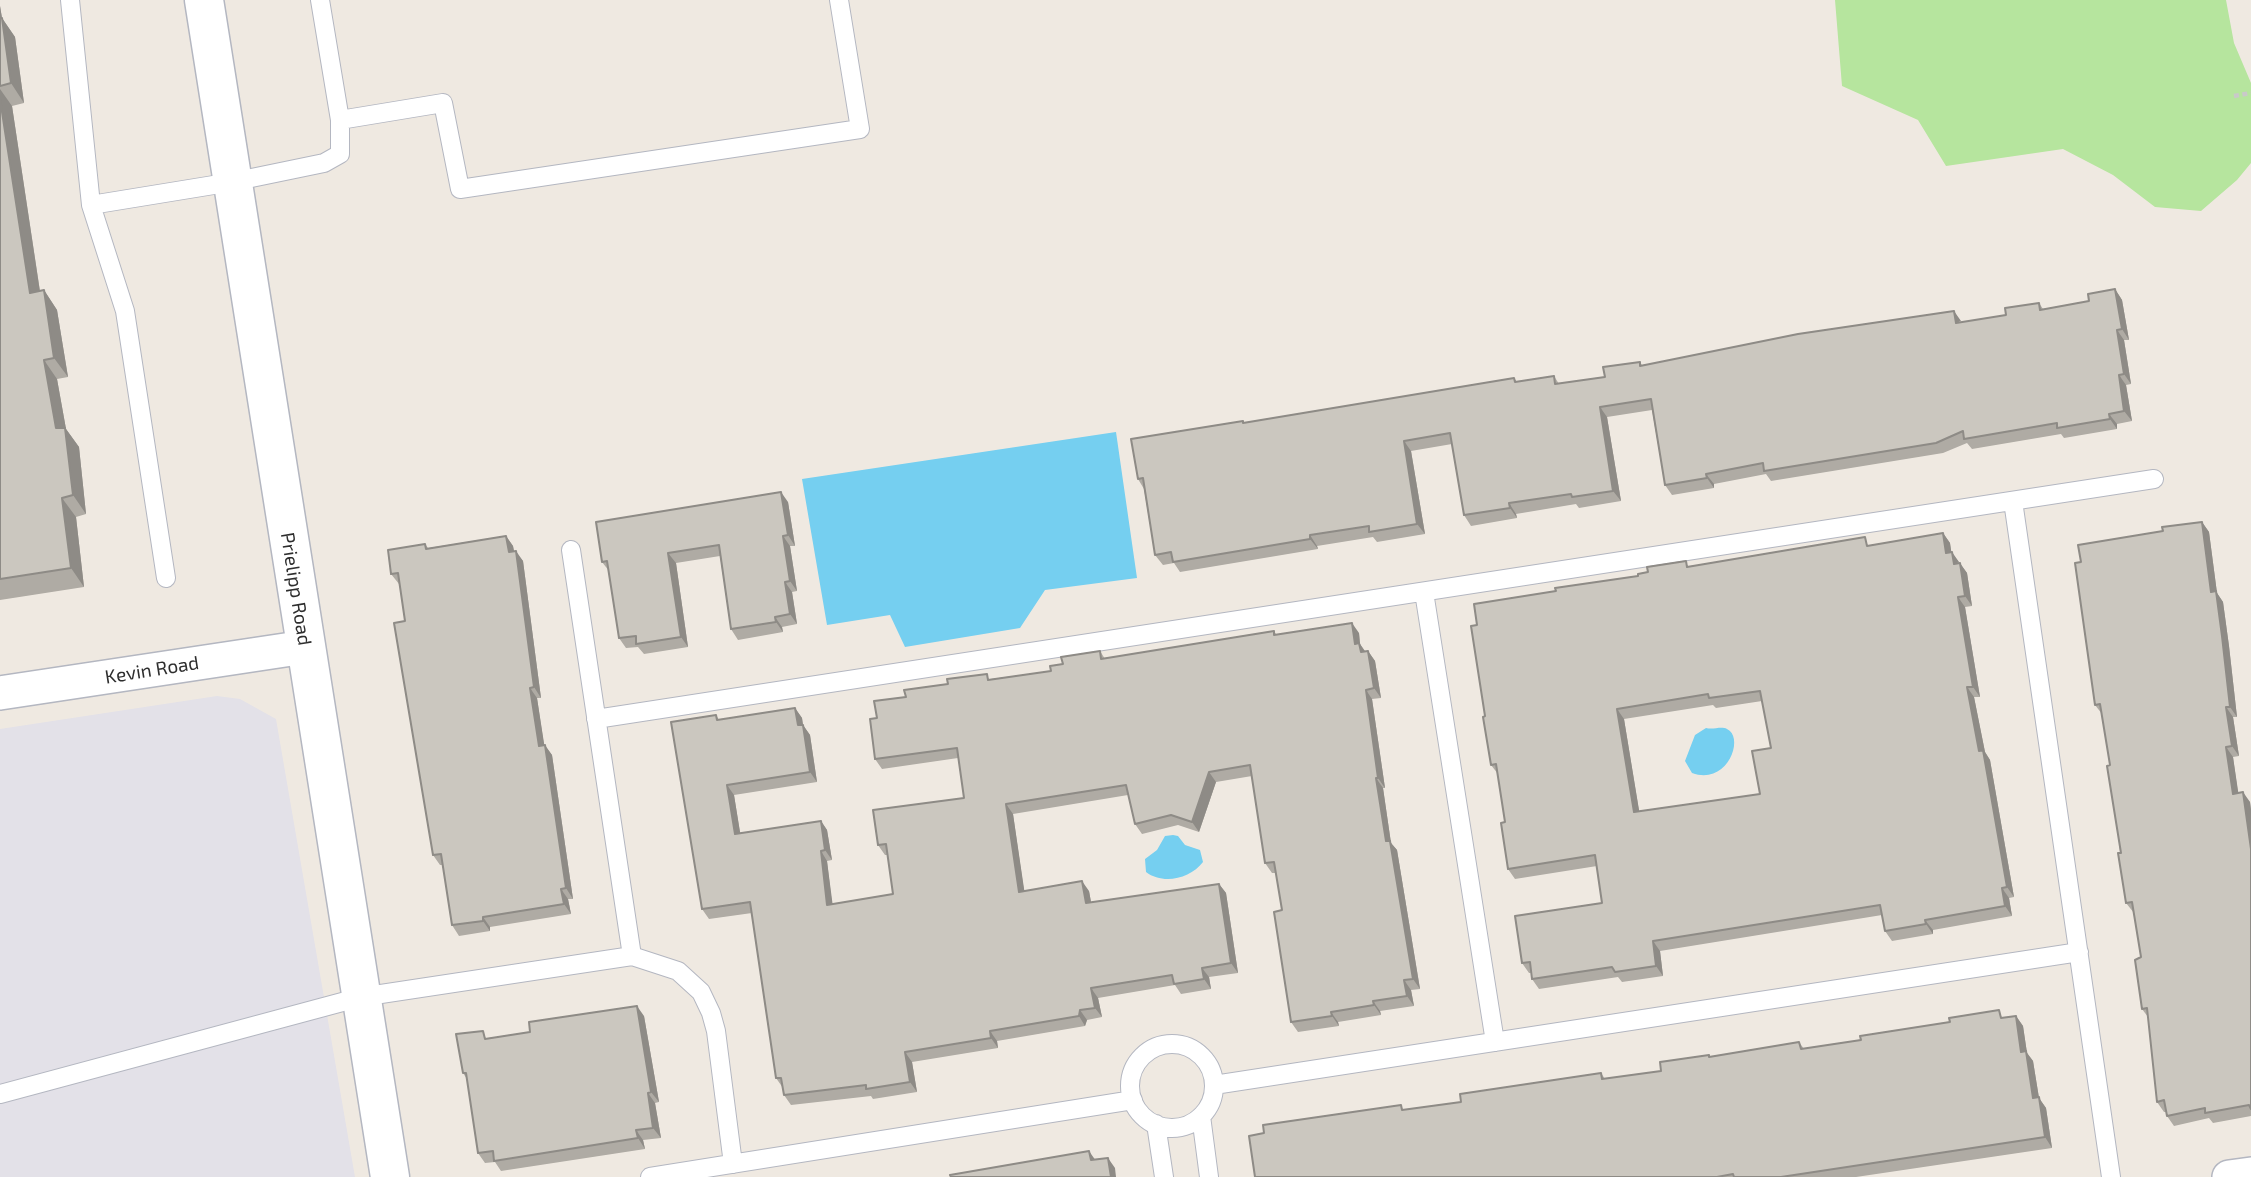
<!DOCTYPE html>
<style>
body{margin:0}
canvas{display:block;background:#efe9e1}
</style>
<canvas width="2251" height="1177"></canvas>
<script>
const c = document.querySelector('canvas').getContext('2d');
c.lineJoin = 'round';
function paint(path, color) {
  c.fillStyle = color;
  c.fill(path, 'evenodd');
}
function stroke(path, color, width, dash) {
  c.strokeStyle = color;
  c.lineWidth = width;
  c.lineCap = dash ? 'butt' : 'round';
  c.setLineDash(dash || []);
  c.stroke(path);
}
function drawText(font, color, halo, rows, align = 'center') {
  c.font = font + ' "Exo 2",sans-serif';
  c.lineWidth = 6;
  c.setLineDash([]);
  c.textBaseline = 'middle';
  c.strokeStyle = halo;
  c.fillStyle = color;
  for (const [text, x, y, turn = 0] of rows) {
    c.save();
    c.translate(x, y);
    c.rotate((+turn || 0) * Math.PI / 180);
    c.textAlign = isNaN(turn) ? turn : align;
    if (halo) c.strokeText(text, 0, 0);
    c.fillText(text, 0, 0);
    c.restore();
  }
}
paint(new Path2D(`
 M217,696L240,699L276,719L355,1177H0V729Z`), '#e3e1e8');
paint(new Path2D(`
 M1835,0H2226L2234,43L2251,83V163L2237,180L2201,211L2155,207L2113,175L2063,149L1946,166L1918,120L1842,86Z`), '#b6e59e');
paint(new Path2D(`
 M1116,432L1137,578L1045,590L1020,628L905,647L890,615L827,625L802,479Z
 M1706,728C1713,730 1721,726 1727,729C1745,737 1728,786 1692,773L1685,761L1695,735Z
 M1173,835L1178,836L1185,845L1200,850L1203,862C1190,879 1163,885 1146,872L1145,859L1157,850L1165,836Z`), '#75cff0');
const service = new Path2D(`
 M70,0L91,205L125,311L166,578
 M320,0L340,120
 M91,205L232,182L324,163L340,154V120L443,103L460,189L860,129L839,0
 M2013,501L2111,1177
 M571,550L632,956
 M1424,592L1495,1042
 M596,719L2154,479
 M1130 1086a42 42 0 1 1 84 0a42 42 0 1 1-84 0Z
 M1214,1085L2079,952
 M0,1094L361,997L632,956L678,971L701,992L711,1013L716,1031L733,1164
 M1201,1116L1209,1177
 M1156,1124L1164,1177
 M650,1177L1133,1100`);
const minor = new Path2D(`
 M0,693L305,647
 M2229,1177L2251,1174`);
const tertiary = new Path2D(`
 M204,0L390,1177`);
stroke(service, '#b4b7c1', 20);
stroke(minor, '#b4b7c1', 36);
stroke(tertiary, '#b4b7c1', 41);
stroke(new Path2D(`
 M2234,96L2251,93`), '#c9c9c9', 4.5, [5, 3.5]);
stroke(service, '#fff', 18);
stroke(minor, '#fff', 33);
stroke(tertiary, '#fff', 38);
paint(new Path2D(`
 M0,6L2,18L15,37L24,103L12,106L40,291L44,290L57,310L68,377L57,379L66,429L79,447L86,514L76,517L84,587L0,600Z
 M2115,289L2122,300L2129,340H2124L2131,384L2126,385L2132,421L2117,424V429L2064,438L2061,434L1972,449L1967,443L1943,453L1771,481L1766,474L1714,484V488L1672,495L1665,485L1652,410L1607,417L1621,501L1579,508L1576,504L1516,514L1517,518L1471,526L1464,515L1452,444L1411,451L1425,534L1377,542L1373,537L1317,546L1318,549L1180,572L1174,563L1163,565L1155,555L1144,489L1138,479L1245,423L1514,378L1517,382L1554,376L1559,384L1605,377L1640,362L1642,365L1961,322L2006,315L2039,303L2043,309L2089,301Z
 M788,502L795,546H790L797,591L792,592L797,624L782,627L783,632L738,640L731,629L720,556L676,563L688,647L644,654L638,647L626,648L619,638L609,571L602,562Z
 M2202,522L2209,532L2217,593L2223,602L2229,646L2237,717H2233L2239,756L2233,757L2238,793L2250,802L2251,810V1116L2213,1123L2209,1118L2174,1126L2167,1116L2166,1112H2164L2157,1102L2148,1017L2142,1009L2141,957L2134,913L2126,903L2110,765L2102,714L2095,705L2081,562L2163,531Z
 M1943,533L1950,543L1951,552L1967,573L1972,606L1965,607L1980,697H1974L1985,752L1990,760L2014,897L2009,898L2012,916L1933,930V934L1892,941L1885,931L1882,915L1660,951L1663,976L1622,982L1618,977L1539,989L1532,979L1531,973H1529L1522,963L1602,903L1597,866L1515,879L1508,869L1505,822L1498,774L1491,765L1477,625L1556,591L1690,566L1871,545ZM1762,701L1771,748L1760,794L1639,811L1624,719L1713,705L1716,708Z
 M506,536L513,546L514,551L523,561L541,698H537L544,745L552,755L573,899H568L571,914L490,927V931L459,936L452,925L443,865H440L433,855L405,621L400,584H399L391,574L425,544L428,548Z
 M1274,631L1276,634L1359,633L1360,644L1365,651H1368L1375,661L1381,698L1372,699L1385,788H1383L1391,843L1397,850L1420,989L1411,990L1414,1006L1380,1011L1381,1015L1338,1022L1339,1026L1298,1032L1291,1022L1282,910L1276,873H1272L1265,863L1252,776L1216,782L1199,832L1178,825L1142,834L1135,824L1128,795L1013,814L1024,891H1089L1091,902L1219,884L1226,893L1238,973L1209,977L1211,989L1181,994L1175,985L1098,998L1102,1017L1087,1020L1085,1026L997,1041L998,1048L912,1062L917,1092L873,1099L871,1096L791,1105L784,1095L783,1088L776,1078L752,913L709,919L702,909L716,715L719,720L795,708L802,718L803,725L810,735L817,782L734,795L740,833L821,821L827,830L832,860L827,861L832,904L893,894L888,855H885L878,845L964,798L958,758L882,769L875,759L877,718L906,697L991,679L1051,671L1063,664L1100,651L1105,659Z
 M644,1016L659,1102L655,1103L661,1138L643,1140L645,1149L501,1171L495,1162L485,1163L478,1153L467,1079L463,1073L489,1038Z
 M2016,1016L2023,1026L2027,1053L2033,1061L2039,1098L2046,1108L2052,1148L1856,1177H1255L1264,1133L1404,1110L1461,1102L1601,1073L1605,1079L1661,1071L1709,1055L1710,1057L1799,1042L1804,1049Z`), '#afaba4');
paint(new Path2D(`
 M0,6L2,18L15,37L24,103L11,83L0,30Z
 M0,89L12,106L43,312L30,293L0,99Z
 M2115,289L2122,300L2129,340L2122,329Z
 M44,290L57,310L68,377L54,358Z
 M1954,311L1961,321L1956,323Z
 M2117,330L2124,340L2131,384L2124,374Z
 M44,360L57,379L66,429L79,447L86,514L73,495L56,428Z
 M2119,375L2126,385L2132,421L2124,411Z
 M1600,407L1607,417L1621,501L1613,491Z
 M2109,414L2117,424V429L2110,419Z
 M1404,441L1411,451L1425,534L1417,524Z
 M1706,474L1714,484V488L1707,478Z
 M781,492L788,502L795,546L788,535Z
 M62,498L76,517L84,587L71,568Z
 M1509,503L1516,514L1517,518L1510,508Z
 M2202,522L2209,532L2217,593L2223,602L2229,646L2237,717L2230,707L2211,592Z
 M1943,533L1950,543L1953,563L1946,553Z
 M1310,535L1317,546L1318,549L1310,539Z
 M506,536L513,546L516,562L509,552Z
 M783,536L790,546L797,591L790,581Z
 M516,551L523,561L541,698L534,687Z
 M1952,552L1959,562L1954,564Z
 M668,553L676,563L688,647L681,637Z
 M1960,563L1967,573L1972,606L1965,596Z
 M785,582L792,592L797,624L790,614Z
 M1958,597L1965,607L1980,697L1973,687Z
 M775,617L782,627L783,632L776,622Z
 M1352,623L1359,633L1360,644L1366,653L1368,662L1355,644Z
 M1368,651L1375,661L1381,698L1374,688Z
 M1967,687L1974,697L1985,752L1990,760L2014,897L2007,887L1979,751Z
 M530,688L537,698L546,756L539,746Z
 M1366,690L1372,699L1385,788L1378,778Z
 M2226,707L2233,717L2239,756L2232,746Z
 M795,708L802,718L803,725L810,735L817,782L810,772L798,725Z
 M1617,709L1624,719L1641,822L1634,812Z
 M545,745L552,755L573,899L566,888Z
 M2226,747L2233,757L2240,804L2233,794Z
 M1209,772L1216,782L1199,832L1192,822Z
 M1376,778L1383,788L1391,843L1397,850L1420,989L1413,979L1386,841Z
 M727,785L734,795L742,844L735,834Z
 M2243,792L2250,802L2251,810V849Z
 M1006,804L1013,814L1026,902L1019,892Z
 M821,821L827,830L832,860L825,850Z
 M821,851L827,861L834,915L827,905Z
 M1082,881L1089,891L1093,913L1086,903Z
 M1219,884L1226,893L1238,973L1231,963Z
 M2002,888L2009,898L2012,916L2005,906Z
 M561,889L568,899L571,914L564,904Z
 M483,917L490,927V931L483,921Z
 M1925,920L1933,930V934L1926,924Z
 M1653,941L1660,951L1663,976L1656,966Z
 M1202,968L1209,977L1211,989L1204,979Z
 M1404,980L1411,990L1414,1006L1407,996Z
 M1091,988L1098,998L1102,1017L1095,1008Z
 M1373,1001L1380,1011L1381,1015L1374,1005Z
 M637,1006L644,1016L659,1102L651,1092Z
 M1080,1010L1087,1020L1085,1026L1079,1016Z
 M1331,1012L1338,1022L1339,1026L1332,1016Z
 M2016,1016L2023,1026L2027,1053L2033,1061L2039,1098L2046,1108L2052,1148L2045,1137L2033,1098L2021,1052Z
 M990,1031L997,1041L998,1048L991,1038Z
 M905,1052L912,1062L917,1092L910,1082Z
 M648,1093L655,1103L661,1138L653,1128Z
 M636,1130L643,1140L645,1149L638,1138Z
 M1089,1151L1096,1161L1091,1160Z
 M1108,1158L1115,1168L1116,1177H1111Z`), '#8e8b86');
const building = new Path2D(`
 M0,18H2L11,83L0,86Z
 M0,99L30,293L44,290L54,358L44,360L56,428H65L73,495L62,498L71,568L0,579Z
 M2115,289L2122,329L2117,330L2124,374L2119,375L2124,411L2109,414L2110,419L2057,428V423L1964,439L1963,431L1936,443L1764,471L1763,463L1706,474L1707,478L1665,485L1651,399L1600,407L1613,491L1572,497L1571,494L1509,503L1510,508L1464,515L1450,433L1404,441L1417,524L1369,532V526L1310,535V539L1173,562L1171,552L1155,555L1143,478L1138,479L1131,439L1243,421V423L1514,378L1515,382L1554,376L1555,384L1605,377L1603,367L1640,362V366L1798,334L1954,311L1956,323L2006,315L2005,308L2039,303L2040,310L2089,301L2088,294Z
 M781,492L788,535L783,536L790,581L785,582L790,614L775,617L776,622L731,629L719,545L668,553L681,637L636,644V636L619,638L607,561L602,562L596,522Z
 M2202,522L2211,592L2216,591L2222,636L2230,707H2226L2232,746L2226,747L2233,794L2243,792L2251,849V1109L2249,1105L2205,1113V1108L2167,1116L2164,1100L2157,1102L2147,1008L2142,1009L2135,960L2141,957L2132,902L2126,903L2118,853H2121L2107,766L2110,765L2100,704L2095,705L2075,563L2081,562L2078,545L2163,531L2162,527Z
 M1943,533L1946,553L1952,552L1954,564L1960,563L1965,596L1958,597L1973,687H1967L1979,751L1983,750L2007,887L2002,888L2005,906L1925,920L1926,924L1885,931L1880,905L1653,941L1656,966L1615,972L1612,967L1532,979L1530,962L1522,963L1515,916L1602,903L1595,855L1508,869L1501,823L1505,822L1496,764L1491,765L1483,717L1485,716L1471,626L1477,625L1474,604L1556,591L1555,588L1638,576V574L1648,572L1647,567L1686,561L1687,567L1865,537L1867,546ZM1760,691L1771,748L1752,751L1760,794L1634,812L1617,709L1708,694L1709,698Z
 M506,536L509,552L516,551L534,687L530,688L539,746L545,745L566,888L561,889L564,904L483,917V921L452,925L441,854L433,855L394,623L405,621L398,573L391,574L388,550L425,544L426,549Z
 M1352,623L1355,644L1359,643L1361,652L1368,651L1374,688L1366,690L1378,778H1376L1386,841H1390L1413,979L1404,980L1407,996L1373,1001L1374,1005L1331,1012L1332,1016L1291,1022L1274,912L1282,910L1274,862L1265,863L1250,765L1209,772L1192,822L1171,815L1135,824L1126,785L1006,804L1019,892L1082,881L1086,903L1219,884L1231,963L1202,968L1204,979L1174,984L1172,975L1091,988L1095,1008L1080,1010L1079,1016L990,1031L991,1038L905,1052L910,1082L866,1089V1085L784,1095L781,1078H776L750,902L702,909L671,722L716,715L717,720L795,708L798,725H803L810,772L727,785L735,834L821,821L825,850L821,851L827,905L893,894L886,844L878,845L873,810L964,798L957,748L875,759L870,719L877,718L874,701L906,697L904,690L948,684L947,679L987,674L988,680L1051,671L1050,666L1063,664L1061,657L1100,651L1101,659L1274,631V635Z
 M637,1006L651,1092L648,1093L653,1128L636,1130L638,1138L494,1161L493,1151L478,1153L466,1073H463L456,1034L483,1031L485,1039L530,1032L529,1022Z
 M1999,1010L2001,1018L2016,1016L2021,1052L2026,1051L2033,1098L2039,1097L2045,1137L1781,1177H1734L1733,1174L1717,1177H1255L1249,1136L1264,1133L1263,1125L1401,1105L1402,1110L1461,1102L1460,1094L1601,1073L1602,1079L1661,1071L1660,1062L1709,1055V1057L1799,1042L1801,1049L1861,1040L1860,1036L1950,1022L1949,1018Z
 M1089,1151L1091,1160L1108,1158L1111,1177H951L950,1175Z`);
paint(building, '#cbc7bf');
stroke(building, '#8e8b86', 2);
drawText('19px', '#2e2e2e', '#fff', [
 ["Prielipp Road",296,589,81],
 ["Kevin Road",152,670,-9]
]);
</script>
